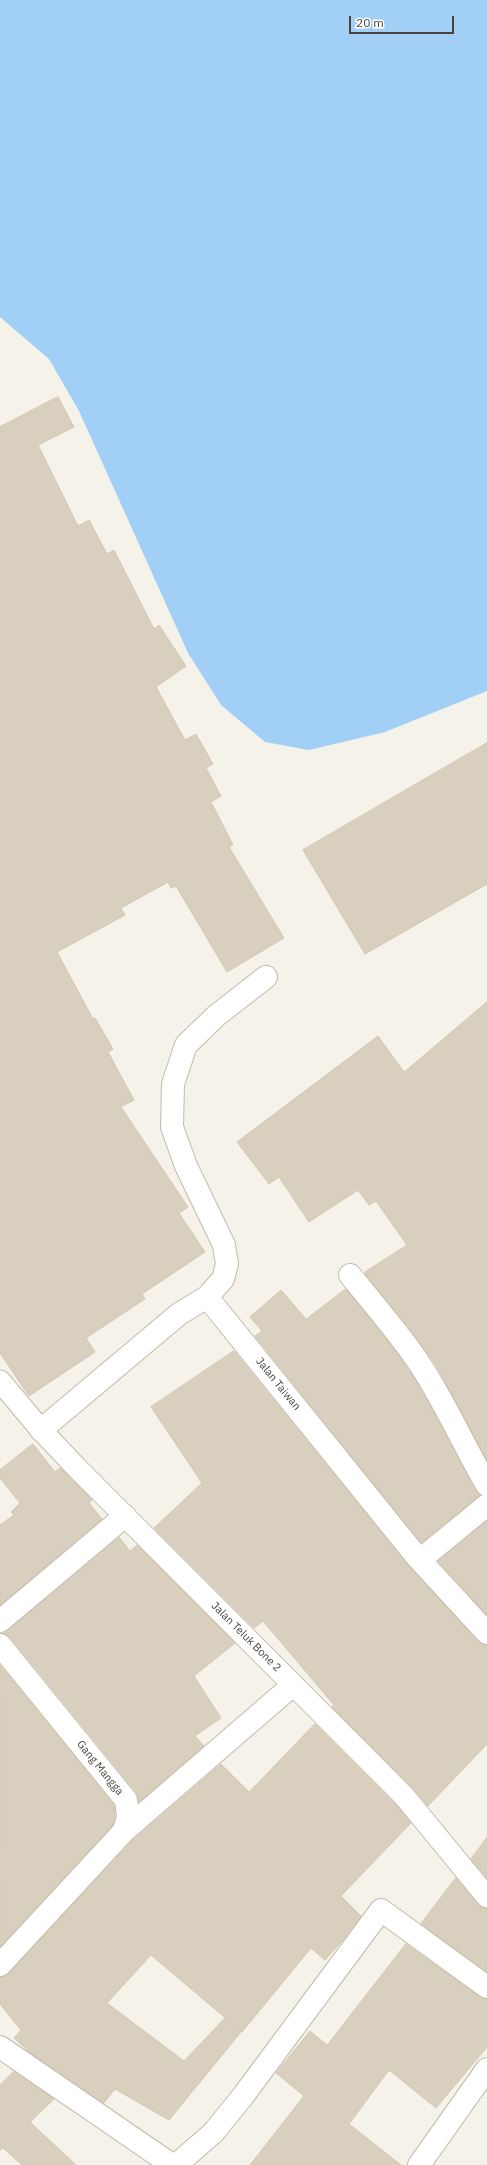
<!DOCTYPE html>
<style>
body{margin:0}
#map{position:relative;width:487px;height:2165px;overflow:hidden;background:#f5f2e9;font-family:"IBM Plex Sans",sans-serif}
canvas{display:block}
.scale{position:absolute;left:349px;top:16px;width:105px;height:18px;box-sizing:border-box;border:2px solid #4a4337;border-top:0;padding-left:5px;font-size:12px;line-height:14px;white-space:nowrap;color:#4a4337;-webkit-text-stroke:3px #fff;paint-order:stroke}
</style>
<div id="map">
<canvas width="487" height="2165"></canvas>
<div class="scale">20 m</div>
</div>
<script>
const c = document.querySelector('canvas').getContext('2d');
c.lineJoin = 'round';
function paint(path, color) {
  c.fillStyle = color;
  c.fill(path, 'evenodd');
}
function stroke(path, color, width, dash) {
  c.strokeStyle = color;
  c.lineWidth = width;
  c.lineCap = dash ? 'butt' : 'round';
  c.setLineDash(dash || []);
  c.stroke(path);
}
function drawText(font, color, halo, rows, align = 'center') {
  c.font = font + ' "IBM Plex Sans",sans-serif';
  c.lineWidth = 3;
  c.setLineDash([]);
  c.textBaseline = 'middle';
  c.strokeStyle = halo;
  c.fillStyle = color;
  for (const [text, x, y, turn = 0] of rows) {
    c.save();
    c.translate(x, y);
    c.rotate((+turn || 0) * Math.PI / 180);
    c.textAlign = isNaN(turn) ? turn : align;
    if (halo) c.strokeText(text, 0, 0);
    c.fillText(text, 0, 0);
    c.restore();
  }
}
paint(new Path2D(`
 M0,0H487V691L385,732L309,750L265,742L221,705L188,653L79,411L49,359L0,317Z`), '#a2cff5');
const building = new Path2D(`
 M58,397L74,427L38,445L78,526L89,520L107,554L114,550L154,629L159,625L186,666L156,687L185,740L196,734L213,764L206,768L221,796L211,802L233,845L229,847L284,938L227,972L176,886L171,888L168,882L121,908L125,915L57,952L93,1019L95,1018L113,1049L108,1052L134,1100L121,1107L188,1207L179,1213L205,1252L142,1294L145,1299L86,1338L95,1352L29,1396L0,1353V427Z
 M487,743V884L365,954L303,850Z
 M487,1002V1460L436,1365L409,1328L366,1275L365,1272L407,1245L376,1201L369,1205L358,1190L309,1222L279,1177L269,1184L237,1142L378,1036L404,1072Z
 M346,1289L390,1344L415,1379L480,1495L421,1543L255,1336L262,1331L250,1317L281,1290L306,1319Z
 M234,1351L408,1565L478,1641L487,1645V1744L428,1806L413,1788L332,1707L334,1705L263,1621L254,1628L154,1528L202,1483L151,1407Z
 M33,1444L55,1472L60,1468L92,1500L89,1503L102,1519L0,1605V1525L14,1515L11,1512L20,1503L0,1478V1470Z
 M487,1521V1615L438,1561Z
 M119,1537L130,1551L137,1545L235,1643L194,1676L221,1718L195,1736L204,1746L139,1802L136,1792L10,1637L3,1633Z
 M0,1665L114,1805L115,1816L113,1825L0,1947Z
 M315,1724L395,1804L411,1823L341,1896L361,1916L342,1941L325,1960L311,1948L242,2032L151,1955L107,2003L184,2061L225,2018L241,2032L169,2120L115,2089L104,2103L29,2052L14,2038L21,2030L0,2004V1977L9,1973L133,1840L221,1764L249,1792Z
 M487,1838V1878L471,1859Z
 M456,1878L478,1905L487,1909V1972L421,1924Z
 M406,1944L480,1997L487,1999V2047L436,2108L389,2070L349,2124L401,2165H250L304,2096L276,2073L310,2031L327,2045Z
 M14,2072L54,2099L30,2122L76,2165H22L3,2148L0,2150V2085Z`);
paint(building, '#d8cfbe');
stroke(building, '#d3c7b0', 1);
const lane = new Path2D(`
 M0,1381L41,1430L76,1467L404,1796L487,1897`);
const street = new Path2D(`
 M350,1275C372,1302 395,1329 415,1357C443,1397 462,1443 487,1485
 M207,1297L417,1557L487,1633
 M41,1430L179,1314L207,1297L223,1279L227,1264L224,1245L186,1166L172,1127L173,1084L186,1045L216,1016L266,977
 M420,1560L487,1505
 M0,1621L125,1516
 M0,1645L126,1800L128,1817L124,1831L0,1965
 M124,1831L293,1685
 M0,2047L172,2165
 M176,2165L213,2133L243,2096L381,1910L487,1987
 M419,2165L487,2069`);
stroke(lane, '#c2bbab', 23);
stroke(street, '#c2bbab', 24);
stroke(lane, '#fff', 21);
stroke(street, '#fff', 22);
drawText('11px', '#4a4337', '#fff', [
 ["Jalan Taiwan",278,1384,51],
 ["Jalan Teluk Bone 2",246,1637,45],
 ["Gang Mangga",100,1768,51]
]);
</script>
